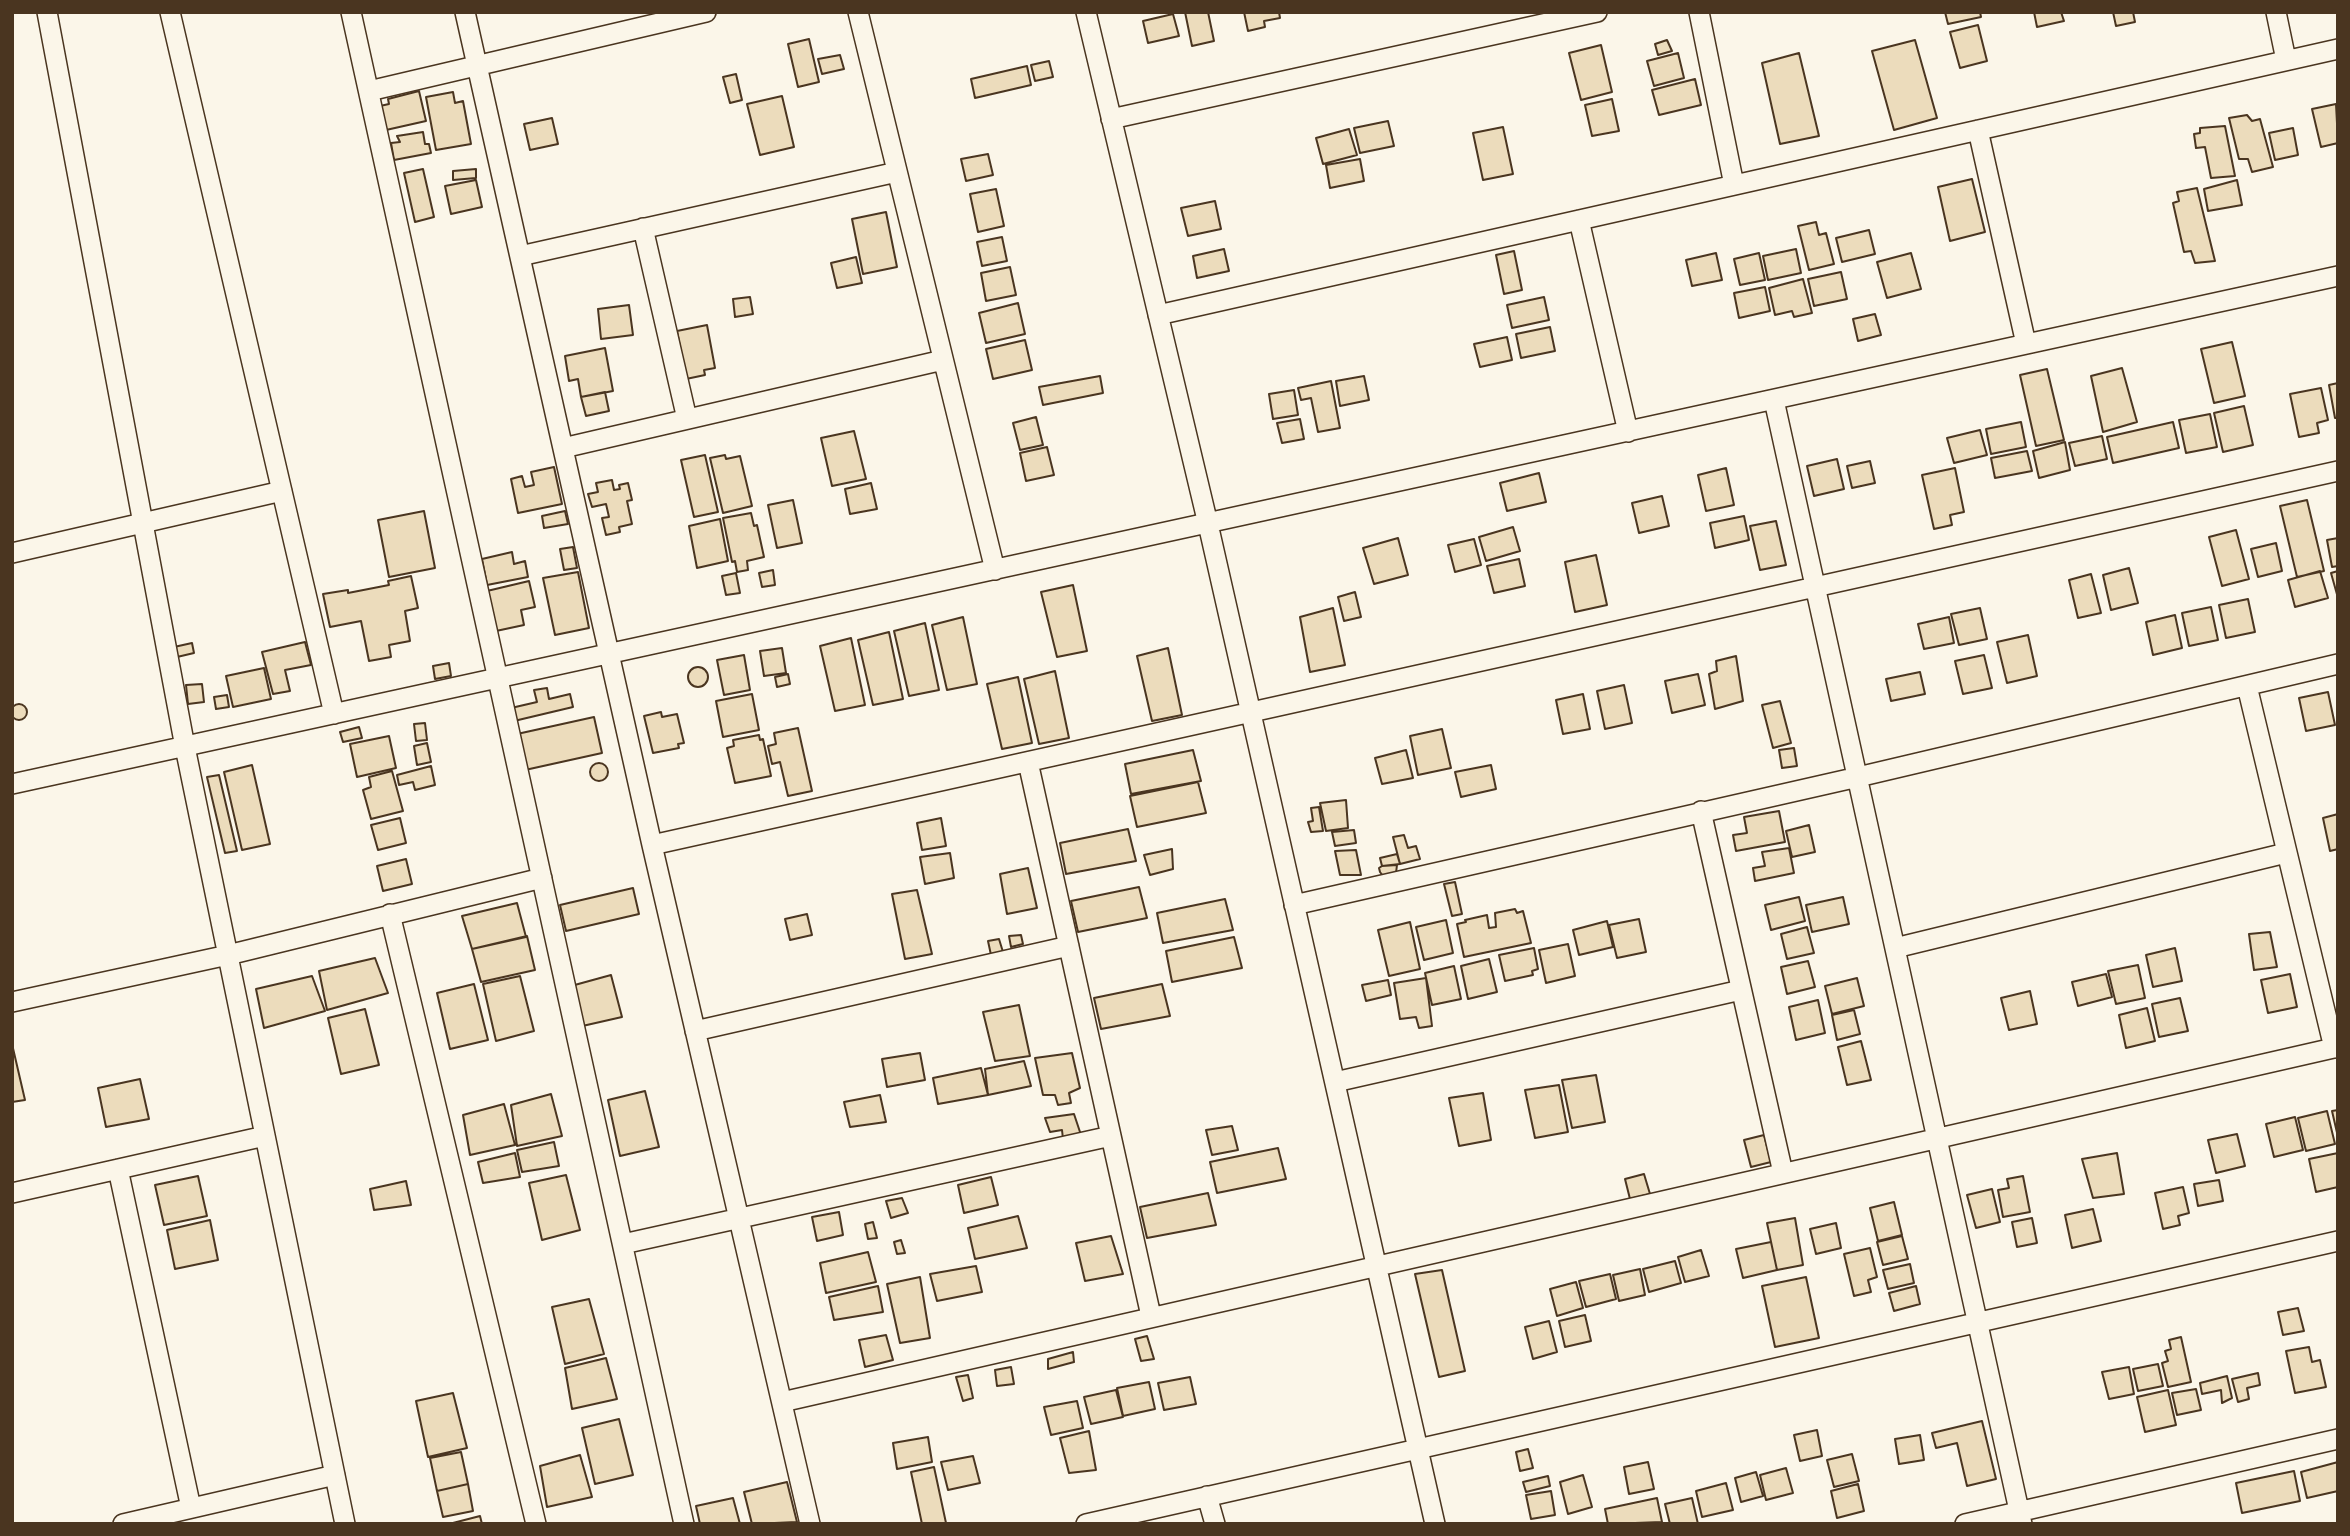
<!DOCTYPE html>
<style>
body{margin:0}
#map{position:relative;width:2350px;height:1536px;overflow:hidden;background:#fbf6e9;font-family:"Source Serif 4",serif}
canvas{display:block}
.frame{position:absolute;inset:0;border:14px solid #4a3520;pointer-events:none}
</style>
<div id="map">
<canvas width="2350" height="1536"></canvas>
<div class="frame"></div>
</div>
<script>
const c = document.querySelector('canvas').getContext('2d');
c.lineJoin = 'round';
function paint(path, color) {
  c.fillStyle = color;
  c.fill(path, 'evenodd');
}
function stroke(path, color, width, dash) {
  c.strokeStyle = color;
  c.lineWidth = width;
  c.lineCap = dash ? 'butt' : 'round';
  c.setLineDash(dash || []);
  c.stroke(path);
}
const building = new Path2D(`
 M1185,12H1208L1214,41L1192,46Z
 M1244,12H1279L1280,18L1264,21L1265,27L1248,31Z
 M1945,12H1980L1981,17L1948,24Z
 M2034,12H2061L2064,21L2037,27Z
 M2113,12H2133L2135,22L2116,26Z
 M1173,14L1179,36L1148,43L1143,21Z
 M1978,25L1987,61L1960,68L1950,32Z
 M809,39L819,82L798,87L788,44Z
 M1667,40L1672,51L1658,55L1655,44Z
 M1915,40L1937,118L1894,130L1872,51Z
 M1601,45L1612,92L1581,100L1569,53Z
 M1678,53L1684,78L1654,86L1647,61Z
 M1799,53L1819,136L1780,144L1762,63Z
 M840,55L844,69L822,74L818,59Z
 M1049,61L1053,77L1035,81L1031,65Z
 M1027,66L1031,85L975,98L971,79Z
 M736,74L742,100L730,103L723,77Z
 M1695,79L1701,105L1659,115L1652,90Z
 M419,91L426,121L386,130L380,106L389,104L388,99Z
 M453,92L455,103L463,101L471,144L436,150L426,97Z
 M782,96L794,147L760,155L747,104Z
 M1612,99L1619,131L1592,136L1585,105Z
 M2336,104L2338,143L2321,147L2312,109Z
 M2247,115L2252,121L2260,119L2273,167L2252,172L2248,159H2239L2229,118Z
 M552,118L558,144L530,150L524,124Z
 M1388,121L1394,146L1360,153L1354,128Z
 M2225,126L2235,176L2211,178L2205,147L2196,148L2194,134L2200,133V128Z
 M1503,127L1513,174L1483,180L1473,133Z
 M2293,128L2298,155L2275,160L2269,133Z
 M1349,129L1357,155L1323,164L1316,138Z
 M423,132L425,144H429L431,153L394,160L391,143L400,142L397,136Z
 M988,154L993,175L966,181L961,159Z
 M1360,159L1364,181L1330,188L1326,165Z
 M423,169L434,217L415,222L404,173Z
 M476,169V178L453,180V171Z
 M1972,179L1985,232L1950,241L1938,187Z
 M476,180L482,207L451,214L445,186Z
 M2237,180L2242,205L2208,211L2204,189Z
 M2197,188L2215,261L2195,263L2191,251L2184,252L2173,203L2179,201L2177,192Z
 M996,189L1004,226L978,232L970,194Z
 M1215,201L1221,229L1188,236L1181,208Z
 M886,212L897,267L863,274L852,219Z
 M1816,222L1819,235L1826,233L1834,264L1809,270L1798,226Z
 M1869,230L1875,254L1842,262L1836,238Z
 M1002,237L1007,261L982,266L977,242Z
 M1224,249L1229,271L1197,278L1193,256Z
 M1796,249L1801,273L1768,280L1763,256Z
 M1514,251L1522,290L1504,294L1496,255Z
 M1716,253L1722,280L1692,286L1686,260Z
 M1759,253L1765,280L1740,285L1734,259Z
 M1911,253L1921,289L1887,298L1877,262Z
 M856,257L862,283L837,288L831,263Z
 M1010,267L1016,295L986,301L981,273Z
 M1841,272L1847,299L1814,306L1808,279Z
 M1803,279L1812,313L1794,317L1792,311L1775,315L1769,288Z
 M1765,287L1770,311L1739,318L1734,293Z
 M750,297L753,314L735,317L733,299Z
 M1544,297L1549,320L1512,328L1507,305Z
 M1018,303L1025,334L986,343L979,313Z
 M629,305L633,335L601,339L598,309Z
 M1875,314L1881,335L1858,341L1853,319Z
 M707,325L715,368L704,370L705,375L686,379L677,331Z
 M1550,327L1555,351L1521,358L1516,334Z
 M1507,337L1512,360L1480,367L1474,344Z
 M1025,340L1032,370L993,379L986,349Z
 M2232,342L2245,396L2214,403L2201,349Z
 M605,348L613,391L581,397L578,379L569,381L565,356Z
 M2122,368L2137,422L2103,432L2091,376Z
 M2047,369L2064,440L2036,446L2020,375Z
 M1100,376L1103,393L1043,405L1039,387Z
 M1364,376L1369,400L1340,406L1336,381Z
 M1331,381L1340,428L1318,432L1311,398L1301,400L1298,388Z
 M2338,383V418H2335L2329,385Z
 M2321,388L2328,420L2317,423L2319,433L2299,437L2290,394Z
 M1294,390L1298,415L1273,419L1269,394Z
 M605,392L609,411L586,416L581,397Z
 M2244,406L2253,445L2223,452L2214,413Z
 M2210,414L2217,447L2186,453L2179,420Z
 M1036,417L1043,445L1020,450L1013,423Z
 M1300,419L1304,439L1282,443L1277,423Z
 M2021,422L2026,447L1991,454L1986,429Z
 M2173,422L2179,448L2113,463L2107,437Z
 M1980,430L1987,455L1954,463L1947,438Z
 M854,431L866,479L832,486L821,438Z
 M2102,436L2107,459L2075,466L2069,443Z
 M2065,442L2070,470L2039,478L2033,451Z
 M1047,447L1054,475L1026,481L1020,453Z
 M2027,451L2032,471L1995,478L1991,458Z
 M705,455L718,512L694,517L681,460Z
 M725,455L726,459L740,456L752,506L723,513L710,458Z
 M1837,459L1844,489L1814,496L1807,466Z
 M1870,461L1875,483L1852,488L1847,466Z
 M554,467L562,504L518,513L511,479L522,476L525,487L534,485L531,472Z
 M1726,468L1734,505L1706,511L1698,475Z
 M1955,468L1964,512L1950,515L1952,525L1934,529L1922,475Z
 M1539,473L1546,502L1507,511L1500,483Z
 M612,480L614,490L620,489L619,485L628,483L632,500L627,501L632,524L619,527L620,532L606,535L602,518L609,517L606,504L592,507L588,494L598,492L596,483Z
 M871,483L877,509L850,514L845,489Z
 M1662,496L1669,526L1639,533L1632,503Z
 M793,500L802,543L777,548L768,505Z
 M2307,500L2324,571L2297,577L2280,506Z
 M424,511L435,568L389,577L378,520Z
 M565,511L568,524L544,528L542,516Z
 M751,513L754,526L757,525L764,557L747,561L748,570L737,572L735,561L732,562L723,518Z
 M1744,516L1749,540L1715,548L1710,523Z
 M720,519L728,561L697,568L689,526Z
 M1776,521L1786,565L1760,570L1750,526Z
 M1513,527L1520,551L1486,561L1479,537Z
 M2236,530L2249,579L2222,586L2209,537Z
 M1398,538L1408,575L1374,584L1363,548Z
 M2338,538V566L2332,567L2327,540Z
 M1474,539L1481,565L1455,572L1448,545Z
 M2276,543L2282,571L2258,577L2251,549Z
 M573,547L577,568L564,570L560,549Z
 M512,552L514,564L525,561L528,577L487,585L482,559Z
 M1596,555L1607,605L1575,612L1565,562Z
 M1519,559L1525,586L1494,593L1487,566Z
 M2129,568L2138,603L2111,610L2103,575Z
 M773,570L775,585L762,587L759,573Z
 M2320,571L2328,598L2295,607L2288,580Z
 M2338,571V598L2331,573Z
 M578,572L589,628L555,635L543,578Z
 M736,573L740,593L726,595L722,576Z
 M2091,574L2101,613L2078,618L2069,580Z
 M411,576L418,608L405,611L410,641L389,645L391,657L369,661L361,621L330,627L323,594L348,590V593L389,585L388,581Z
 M529,581L535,607L521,610L524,625L496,631L487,591Z
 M1073,585L1087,651L1057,657L1041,592Z
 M1355,592L1361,617L1344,621L1338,597Z
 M2248,599L2255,632L2226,638L2219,605Z
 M2211,607L2218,640L2189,646L2182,613Z
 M1333,608L1345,665L1310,672L1300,617Z
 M1980,608L1987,639L1959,645L1951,614Z
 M2175,615L2182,648L2153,655L2146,622Z
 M963,617L977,684L947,690L932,625Z
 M1949,617L1954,643L1924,649L1918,624Z
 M925,623L939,690L909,696L894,631Z
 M889,632L903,699L873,705L858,640Z
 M2028,635L2037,676L2007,683L1997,642Z
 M851,638L865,705L835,711L820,646Z
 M305,642L311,665L285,670L290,691L273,694L262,652Z
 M192,643L194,653L177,657L174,647Z
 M782,648L786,673L764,676L760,651Z
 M1168,648L1182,715L1152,721L1137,656Z
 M744,655L750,690L724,695L717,660Z
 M1984,655L1992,688L1963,694L1955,661Z
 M1736,656L1743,701L1715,709L1709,674L1717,671L1716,661Z
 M449,663L451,676L435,679L433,666Z
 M688 677a10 10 0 1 1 20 0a10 10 0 1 1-20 0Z
 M264,668L271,699L233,707L226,676Z
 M1055,671L1069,738L1039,744L1024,679Z
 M1920,672L1925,694L1891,701L1886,679Z
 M788,674L790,684L777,687L775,677Z
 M1698,674L1705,705L1672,713L1665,681Z
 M1018,677L1032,743L1002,749L987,684Z
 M202,684L204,702L188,704L186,685Z
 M1624,685L1632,723L1605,729L1597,691Z
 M547,688L549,699L570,694L573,707L514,721L511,708L537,702L534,690Z
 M2328,692L2335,725L2306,731L2299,698Z
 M752,694L759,730L723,737L716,701Z
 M1583,694L1590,729L1563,734L1556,700Z
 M227,695L229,707L216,709L214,697Z
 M1780,701L1791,743L1773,748L1762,705Z
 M11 712a8 8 0 1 1 16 0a8 8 0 1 1-16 0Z
 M661,712L662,717L677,714L684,743L678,744L679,748L653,753L644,716Z
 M594,717L602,753L525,770L517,734Z
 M425,723L427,740L416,741L414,724Z
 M359,727L362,738L343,742L340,732Z
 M798,728L812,791L788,796L780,762L772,764L768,746L776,744L774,733Z
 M1442,729L1451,768L1418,775L1410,736Z
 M759,735L760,740L763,739L771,776L735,783L727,748L734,746L733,740Z
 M389,736L396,768L357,777L350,744Z
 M427,743L431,762L417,765L414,746Z
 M1794,748L1797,766L1782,768L1779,750Z
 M1193,750L1201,781L1131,794L1125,764Z
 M1406,750L1413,778L1382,784L1375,758Z
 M590 772a9 9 0 1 1 18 0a9 9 0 1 1-18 0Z
 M252,765L270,844L242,850L224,772Z
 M1491,765L1496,789L1461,797L1455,772Z
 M431,766L435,785L415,790L413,782L399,785L397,775Z
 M392,771L403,811L371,819L363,790L371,787L369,777Z
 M219,775L237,851L225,853L207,777Z
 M1198,782L1206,813L1137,827L1130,796Z
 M1346,800L1348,828L1326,831L1320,803Z
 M1319,807L1323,831L1311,832L1308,822L1313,821L1311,808Z
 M1779,811L1785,842L1736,851L1733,835L1747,833L1744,817Z
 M2338,814V849L2330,851L2323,818Z
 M400,818L406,843L378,850L371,825Z
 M941,818L946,846L922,850L917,823Z
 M1809,825L1815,852L1792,857L1786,831Z
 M1128,829L1136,861L1066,874L1060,843Z
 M1354,830L1356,843L1335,846L1332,832Z
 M1404,835L1408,848L1416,846L1420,859L1400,864L1393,837Z
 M1789,848L1794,873L1755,881L1753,868L1765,866L1762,852Z
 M1172,849L1173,869L1150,875L1144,855Z
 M1356,850L1361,875H1340L1335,851Z
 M950,853L954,878L925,884L920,857Z
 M1397,854L1400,864L1382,866L1380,858Z
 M406,859L412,884L383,891L377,866Z
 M1397,865L1396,873L1383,876L1380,872L1379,868L1382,866Z
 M1028,868L1037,908L1007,914L1000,874Z
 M1455,882L1462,914L1452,916L1444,884Z
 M1139,887L1147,918L1078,932L1071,901Z
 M633,888L639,914L566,931L560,905Z
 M917,890L932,954L905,959L892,894Z
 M1799,897L1805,921L1771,930L1765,905Z
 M1843,897L1849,924L1812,932L1806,905Z
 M1225,899L1233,930L1163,943L1157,913Z
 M517,903L526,937L472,949L462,916Z
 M1515,909L1517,913L1523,911L1531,943L1464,957L1457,924L1466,922L1465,920L1487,915L1489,928L1496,927L1495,913Z
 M807,914L812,935L790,940L785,919Z
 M1639,919L1646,952L1617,958L1609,925Z
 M1446,920L1453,953L1424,960L1416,927Z
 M1607,921L1613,947L1579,955L1573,930Z
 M1410,922L1420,969L1389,976L1378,930Z
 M1807,927L1814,953L1787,959L1781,934Z
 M2270,932L2277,967L2254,970L2249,934Z
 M1021,935L1023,944L1011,947L1009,936Z
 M527,936L535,970L481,982L472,949Z
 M1234,937L1242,968L1172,982L1166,951Z
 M999,939L1003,952L991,955L988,941Z
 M1568,944L1575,976L1546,983L1539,950Z
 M1534,948L1538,969L1532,971L1533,975L1505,981L1499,955Z
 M2175,948L2182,981L2153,987L2146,955Z
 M375,958L388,993L327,1010L319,971Z
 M1489,959L1497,992L1468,999L1461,966Z
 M1808,961L1815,987L1787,994L1781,967Z
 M2138,965L2145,998L2116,1004L2108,971Z
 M1454,966L1461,999L1432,1005L1425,973Z
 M2106,974L2112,997L2078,1006L2072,982Z
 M2290,974L2297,1007L2268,1013L2261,980Z
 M611,975L622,1017L578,1027L571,986Z
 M312,976L325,1011L264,1028L256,989Z
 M520,976L534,1031L496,1041L483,984Z
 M1426,978L1432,1026L1419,1028L1416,1017L1400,1019L1394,983Z
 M1857,978L1864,1006L1832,1014L1825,986Z
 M1388,980L1391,995L1366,1001L1362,985Z
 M474,984L488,1040L450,1049L437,993Z
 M1162,984L1170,1016L1101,1029L1094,998Z
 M2030,991L2037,1024L2009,1030L2001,998Z
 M2180,998L2188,1031L2159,1037L2152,1004Z
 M1818,1000L1825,1033L1796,1040L1789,1007Z
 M1019,1005L1030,1056L995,1061L983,1012Z
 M2147,1008L2155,1041L2126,1048L2119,1015Z
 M365,1009L379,1065L341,1074L328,1018Z
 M1854,1010L1860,1034L1837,1040L1832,1015Z
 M1861,1041L1871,1080L1847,1085L1838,1047Z
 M12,1044L25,1100L12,1102Z
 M920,1053L925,1080L887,1087L882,1059Z
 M1072,1053L1080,1088L1069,1093L1071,1103L1058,1105L1055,1095H1043L1035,1058Z
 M1024,1061L1031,1086L988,1095L985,1069Z
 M981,1068L988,1095L938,1104L933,1078Z
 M1596,1075L1605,1122L1572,1128L1562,1080Z
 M140,1079L149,1119L106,1127L98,1088Z
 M1559,1085L1568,1132L1535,1138L1525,1090Z
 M645,1091L659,1147L620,1156L608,1100Z
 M1483,1093L1491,1140L1459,1146L1449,1098Z
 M551,1094L562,1136L517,1146L511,1105Z
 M880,1095L886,1122L850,1127L844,1102Z
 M504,1104L515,1145L470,1155L463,1115Z
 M2338,1110V1137L2332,1111Z
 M2327,1111L2335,1144L2306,1151L2298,1118Z
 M1074,1114L1082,1138L1063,1139L1062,1130L1050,1132L1045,1118Z
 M2295,1117L2303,1150L2274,1157L2266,1124Z
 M1232,1126L1238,1150L1212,1155L1206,1130Z
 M2237,1134L2245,1166L2216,1173L2208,1140Z
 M1764,1135L1771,1162L1751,1167L1744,1140Z
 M554,1142L559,1166L522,1172L517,1150Z
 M1278,1148L1286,1179L1217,1193L1210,1162Z
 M515,1153L520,1177L483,1183L478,1162Z
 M2117,1153L2124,1194L2093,1198L2082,1159Z
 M2338,1153V1187L2316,1192L2309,1159Z
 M1644,1174L1650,1194L1630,1199L1625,1179Z
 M566,1175L580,1230L542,1240L529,1183Z
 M198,1176L207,1216L164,1225L155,1185Z
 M2023,1176L2030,1212L2003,1217L1998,1190L2009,1188L2007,1179Z
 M991,1177L998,1205L964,1213L958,1185Z
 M2219,1180L2223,1201L2198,1206L2194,1184Z
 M406,1181L411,1205L374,1210L370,1189Z
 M2183,1187L2189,1213L2178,1216L2180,1225L2163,1229L2155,1193Z
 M1992,1189L2000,1222L1976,1228L1967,1195Z
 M1208,1193L1216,1225L1147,1238L1140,1207Z
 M902,1198L908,1213L891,1218L886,1201Z
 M1894,1202L1902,1235L1878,1241L1870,1208Z
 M2093,1209L2101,1241L2072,1248L2065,1215Z
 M839,1212L843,1235L817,1241L812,1217Z
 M1018,1216L1027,1248L975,1259L968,1228Z
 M1795,1218L1803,1265L1777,1270L1767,1223Z
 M2032,1218L2037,1243L2017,1247L2012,1222Z
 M210,1220L218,1260L175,1269L167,1230Z
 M873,1222L877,1238L868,1239L865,1224Z
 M1836,1223L1841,1248L1816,1254L1810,1229Z
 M1111,1236L1123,1274L1085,1281L1076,1243Z
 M1902,1236L1908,1259L1883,1265L1877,1242Z
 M901,1240L905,1253L897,1254L894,1242Z
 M1771,1242L1777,1270L1743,1278L1736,1249Z
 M1870,1248L1877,1277L1868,1280L1871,1292L1854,1296L1844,1254Z
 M1701,1250L1709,1276L1685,1282L1678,1257Z
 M868,1252L876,1282L826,1293L820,1263Z
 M1675,1261L1681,1283L1649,1292L1643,1269Z
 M1910,1264L1914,1283L1888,1289L1883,1270Z
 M976,1266L982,1292L937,1301L930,1274Z
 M1640,1269L1645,1295L1619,1301L1613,1275Z
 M1442,1270L1465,1371L1439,1377L1415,1274Z
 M1610,1274L1616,1299L1586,1307L1579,1281Z
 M920,1277L930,1338L900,1343L887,1284Z
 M1806,1277L1819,1338L1775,1347L1762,1286Z
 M1576,1282L1583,1308L1557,1316L1550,1289Z
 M878,1286L883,1312L834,1320L829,1297Z
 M1916,1286L1920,1304L1894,1311L1889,1293Z
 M589,1299L604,1354L565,1364L552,1307Z
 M2298,1308L2304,1331L2283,1335L2278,1312Z
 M1585,1315L1591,1341L1565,1347L1559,1321Z
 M1549,1321L1557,1352L1533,1359L1525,1327Z
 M886,1335L893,1360L865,1367L859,1340Z
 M1147,1336L1154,1359L1141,1361L1135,1339Z
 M2181,1337L2191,1382L2168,1387L2162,1363L2168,1361L2165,1351L2171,1349L2169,1340Z
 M2309,1347L2312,1362L2320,1360L2326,1387L2295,1393L2286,1351Z
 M1073,1352L1074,1362L1048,1369V1359Z
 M606,1358L617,1399L572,1409L565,1368Z
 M2158,1364L2163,1386L2138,1391L2133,1369Z
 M1011,1367L1014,1384L997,1386L995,1370Z
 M2129,1367L2134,1394L2109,1399L2102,1372Z
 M2258,1373L2260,1385L2247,1388L2249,1399L2238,1402L2232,1379Z
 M968,1375L973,1398L963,1401L956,1377Z
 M2227,1376L2232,1398L2222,1403L2221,1390L2202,1394L2200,1383Z
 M1190,1377L1196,1404L1164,1410L1158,1383Z
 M1149,1382L1155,1409L1123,1416L1117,1388Z
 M2196,1389L2201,1410L2177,1415L2172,1393Z
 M1116,1390L1123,1417L1091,1424L1084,1397Z
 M2168,1390L2176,1425L2145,1432L2137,1397Z
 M453,1393L467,1448L428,1457L416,1401Z
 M1077,1401L1083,1428L1051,1435L1044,1407Z
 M619,1419L633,1475L595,1484L582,1428Z
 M1982,1421L1996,1479L1967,1486L1957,1443L1936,1448L1932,1433Z
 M1817,1430L1822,1456L1800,1461L1794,1435Z
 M1089,1431L1096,1470L1069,1473L1060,1438Z
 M1920,1435L1924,1460L1899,1464L1895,1439Z
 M928,1437L932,1462L897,1469L893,1443Z
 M1528,1449L1533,1468L1520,1471L1516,1452Z
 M461,1452L468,1484L437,1491L430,1458Z
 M1852,1454L1859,1481L1834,1487L1827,1460Z
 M580,1455L592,1497L547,1507L540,1466Z
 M973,1456L980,1483L948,1490L941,1462Z
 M1648,1462L1654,1489L1629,1494L1624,1467Z
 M2338,1462V1491L2307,1498L2301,1472Z
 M934,1467L946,1523L922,1524L911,1472Z
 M1786,1468L1793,1493L1766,1500L1760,1475Z
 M2294,1471L2300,1501L2242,1513L2236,1483Z
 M1756,1472L1763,1496L1741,1502L1735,1478Z
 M1583,1475L1592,1507L1568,1514L1560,1482Z
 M1548,1476L1550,1486L1526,1492L1523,1482Z
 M787,1482L797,1522L752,1524L744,1492Z
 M1726,1483L1733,1510L1702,1517L1696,1491Z
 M468,1484L473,1511L443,1517L437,1491Z
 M1858,1484L1864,1511L1837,1518L1831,1491Z
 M1551,1491L1555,1515L1531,1519L1526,1495Z
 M733,1498L740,1524H700L696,1506Z
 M1657,1498L1662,1522L1608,1524L1605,1509Z
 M1692,1498L1698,1524H1670L1665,1504Z
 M480,1516L482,1524H449Z`);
paint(building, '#ecdcbc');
stroke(building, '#4a3520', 2);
const street = new Path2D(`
 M47,12L185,747L345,1524
 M170,12L334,714
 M351,12L684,1524
 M465,12L652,845L810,1524
 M858,12L995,570
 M1086,12L1208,524L1435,1524
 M1699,12L1734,185
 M2276,12L2286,60
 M369,91L706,12
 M1111,119L1597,12
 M1978,130L2026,344
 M1579,220L1628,432
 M643,228L687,419
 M520,256L897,172
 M1158,315L2338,49
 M1774,400L2022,1524
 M563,448L943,360
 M12,553L282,491
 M2247,686L2334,1048
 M1028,762L1151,1316
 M12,784L2338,276
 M1701,811L1783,1173
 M652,845L2338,471
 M1294,905L1858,777L2338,664
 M390,914L536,1524
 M1895,948L2286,853
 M12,1002L228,955L542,878
 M695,1031L1069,946
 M1335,1082L1741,990
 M118,1169L191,1508
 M12,1193L265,1136
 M623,1244L1111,1136
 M782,1402L2338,1047
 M1207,1496L1215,1524
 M123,1524L335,1475
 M1086,1524L2338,1241
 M1965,1524L2338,1439`);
stroke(street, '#4a3520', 22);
stroke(street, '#fbf6e9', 19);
</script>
